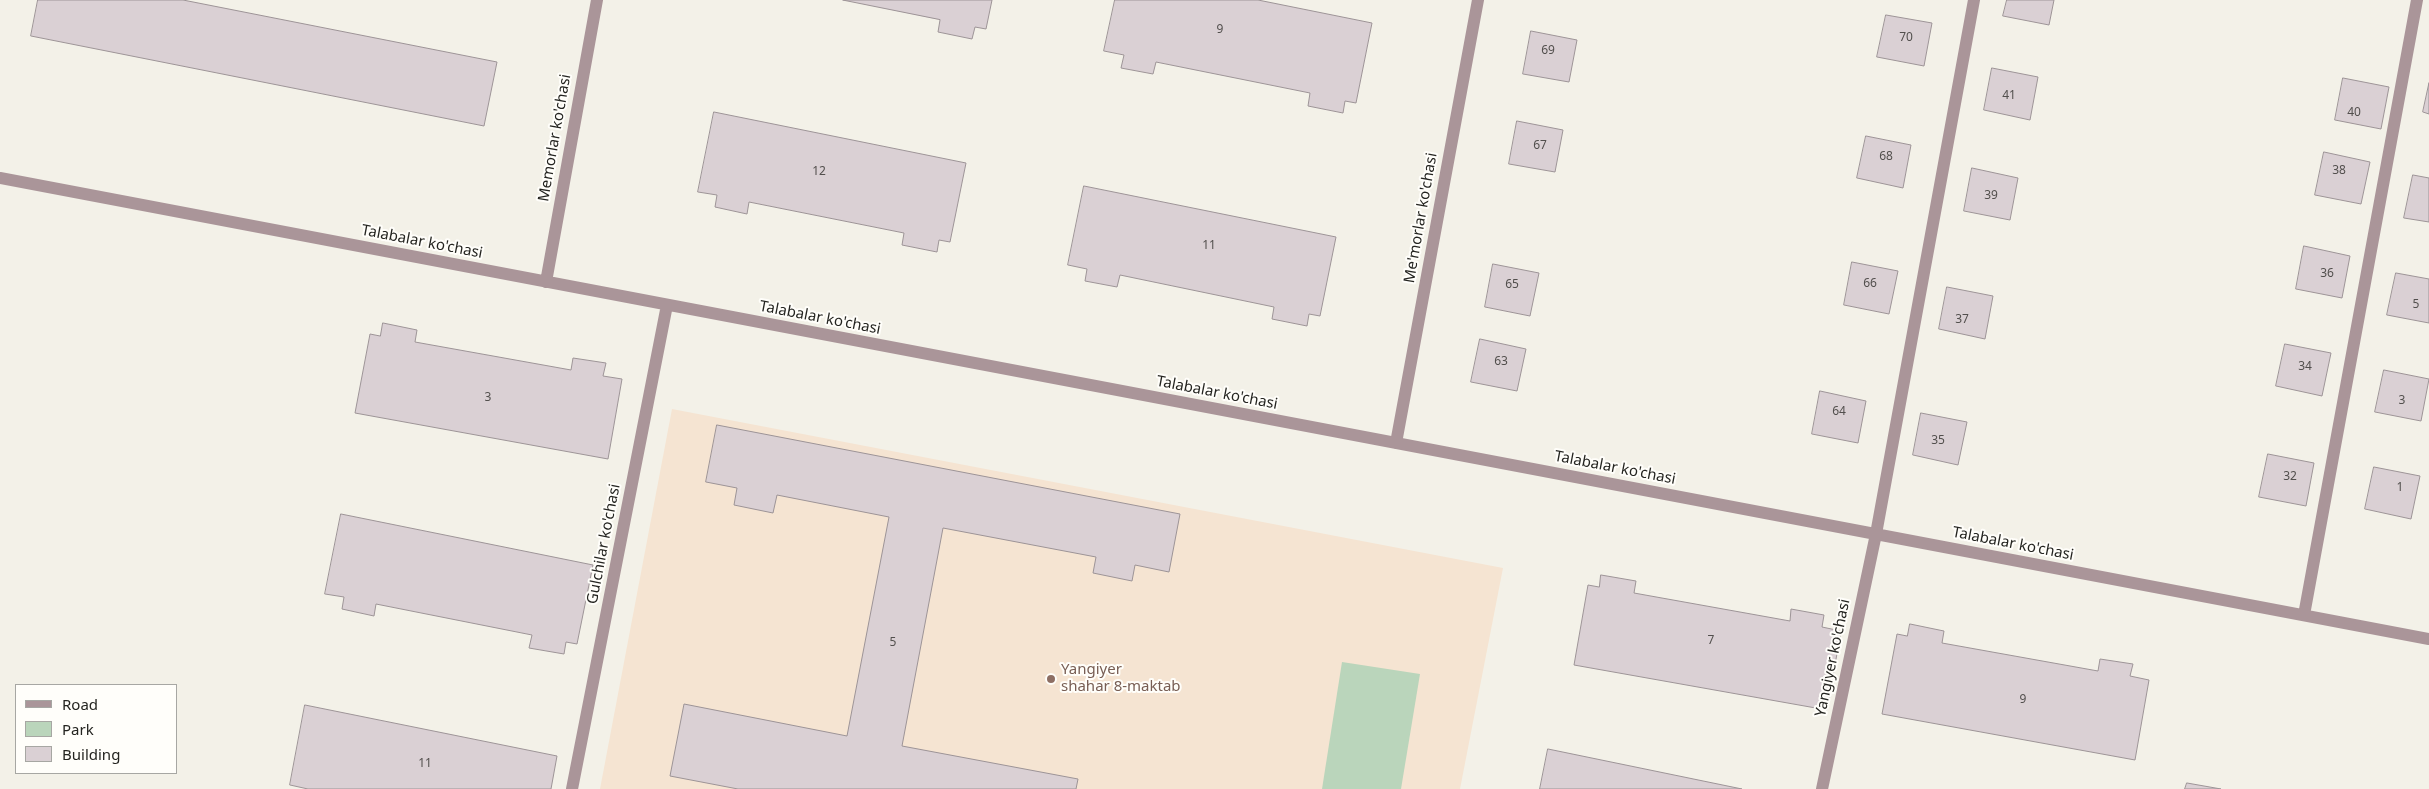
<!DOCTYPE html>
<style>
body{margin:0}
#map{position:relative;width:2429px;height:789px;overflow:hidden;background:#f3f1e8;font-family:"Noto Sans",sans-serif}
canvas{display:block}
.legend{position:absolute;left:15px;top:684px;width:162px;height:90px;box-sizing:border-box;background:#fffefa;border:1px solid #a7a7a3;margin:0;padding:6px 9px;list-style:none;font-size:15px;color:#242420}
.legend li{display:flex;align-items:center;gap:10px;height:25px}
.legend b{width:25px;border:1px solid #a7a7a3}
</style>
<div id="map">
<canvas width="2429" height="789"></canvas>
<ul class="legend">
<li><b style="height:6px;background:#aa9599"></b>Road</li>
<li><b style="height:14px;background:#bad5bb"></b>Park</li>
<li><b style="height:14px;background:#dad0d4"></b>Building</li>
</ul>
</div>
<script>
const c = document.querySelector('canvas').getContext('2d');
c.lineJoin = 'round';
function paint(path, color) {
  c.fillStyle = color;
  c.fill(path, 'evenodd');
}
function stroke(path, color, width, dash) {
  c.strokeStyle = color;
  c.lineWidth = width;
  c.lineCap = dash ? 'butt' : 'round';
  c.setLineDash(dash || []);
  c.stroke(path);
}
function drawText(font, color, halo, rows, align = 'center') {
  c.font = font + ' "Noto Sans",sans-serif';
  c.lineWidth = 4;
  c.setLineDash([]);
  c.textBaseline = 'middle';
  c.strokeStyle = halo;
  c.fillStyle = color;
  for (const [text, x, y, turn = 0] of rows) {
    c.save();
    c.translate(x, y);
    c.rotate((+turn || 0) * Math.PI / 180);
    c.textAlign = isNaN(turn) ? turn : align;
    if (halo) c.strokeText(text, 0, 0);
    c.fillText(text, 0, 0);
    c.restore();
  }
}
paint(new Path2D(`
 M672,409L1503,568L1460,789H600Z`), '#f5e4d2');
paint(new Path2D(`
 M1342,662L1420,674L1401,789H1322Z`), '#bad5bb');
const building = new Path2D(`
 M38,0H183L497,62L484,126L31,36Z
 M843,0H992L986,29L975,27L972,39L938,32L940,20Z
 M1115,0H1258L1372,23L1356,103L1345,101L1343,113L1308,106L1310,93L1156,62L1153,74L1121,68L1124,55L1104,51Z
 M2007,0H2054L2049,25L2003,16Z
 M1886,15L1932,23L1924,66L1877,57Z
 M1531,31L1577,40L1569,82L1523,74Z
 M1992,68L2038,77L2030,120L1984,110Z
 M2343,78L2389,87L2381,129L2335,120Z
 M2429,83V114L2423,112Z
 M714,112L966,163L950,242L939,240L937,252L902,245L904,233L749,202L747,214L715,207L717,195L698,192Z
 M1517,121L1563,130L1555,172L1509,164Z
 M1866,136L1911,145L1903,188L1857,178Z
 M2324,152L2370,162L2361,204L2315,195Z
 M1972,168L2018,178L2010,220L1964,211Z
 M2413,175L2429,178V222L2404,218Z
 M1084,186L1336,237L1320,316L1309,314L1307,326L1272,319L1274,307L1120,275L1117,287L1085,281L1087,269L1068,265Z
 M2304,246L2350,256L2342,298L2296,289Z
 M1852,262L1898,271L1889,314L1844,305Z
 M1493,264L1539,273L1530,316L1485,307Z
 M2396,273L2429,279V323L2387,315Z
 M1947,287L1993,296L1985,339L1939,329Z
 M383,323L417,330L415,342L571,370L573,358L606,363L603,376L622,379L608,459L355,413L370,334L380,336Z
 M1480,339L1526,349L1517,391L1471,382Z
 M2285,344L2331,353L2322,396L2276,386Z
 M2384,370L2429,379L2421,421L2375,412Z
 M1820,391L1866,401L1858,443L1812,434Z
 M1921,413L1967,422L1958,465L1913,455Z
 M717,425L1180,514L1169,572L1135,565L1132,581L1093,573L1096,557L943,528L902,746L1078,779L1076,789H738L670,776L684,704L847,736L889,517L777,495L773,513L734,505L737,488L706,482Z
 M2268,454L2314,463L2306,506L2259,497Z
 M2374,467L2420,476L2411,519L2365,509Z
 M341,514L593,565L577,644L566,642L564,654L529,648L532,635L376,604L374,616L342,609L344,597L325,594Z
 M1601,575L1636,581L1634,593L1790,621L1791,609L1824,615L1822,627L1841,631L1827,710L1574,665L1588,585L1599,587Z
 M1910,624L1944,631L1942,643L2098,671L2100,659L2133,664L2130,676L2149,680L2135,760L1882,714L1897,634L1907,636Z
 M305,705L557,756L551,789H308L290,785Z
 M1548,749L1742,789H1540Z
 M2187,783L2221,789H2185Z`);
paint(building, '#dad0d4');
stroke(building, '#9d9497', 1);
stroke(new Path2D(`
 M0,178L2429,639
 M546,282L597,0
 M1396,443L1478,0
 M2304,615L2417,0
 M572,789L667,305
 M1822,789L1876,534L1974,0`), '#aa9599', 12);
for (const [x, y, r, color] of [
 [1051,679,5,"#8d6e63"]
]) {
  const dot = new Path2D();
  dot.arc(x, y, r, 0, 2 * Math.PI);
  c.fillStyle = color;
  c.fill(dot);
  stroke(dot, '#fffefa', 2);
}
drawText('12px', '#524f4d', null, [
 ["9",1220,30],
 ["70",1906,38],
 ["69",1548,51],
 ["41",2009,96],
 ["40",2354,113],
 ["67",1540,146],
 ["68",1886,157],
 ["38",2339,171],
 ["12",819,172],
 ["39",1991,196],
 ["11",1209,246],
 ["36",2327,274],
 ["66",1870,284],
 ["65",1512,285],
 ["5",2416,305],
 ["37",1962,320],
 ["63",1501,362],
 ["34",2305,367],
 ["3",488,398],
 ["3",2402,401],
 ["64",1839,412],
 ["35",1938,441],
 ["32",2290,477],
 ["1",2400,488],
 ["7",1711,641],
 ["5",893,643],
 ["9",2023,700],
 ["11",425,764]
]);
drawText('15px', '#242420', '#fffefa', [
 ["Memorlar ko'chasi",555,138,-80],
 ["Me'morlar ko'chasi",1421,218,-80],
 ["Talabalar ko'chasi",422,242,11],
 ["Talabalar ko'chasi",820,318,11],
 ["Talabalar ko'chasi",1217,393,11],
 ["Talabalar ko'chasi",1615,468,11],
 ["Gulchilar ko'chasi",604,544,-79],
 ["Talabalar ko'chasi",2013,544,11],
 ["Yangiyer ko'chasi",1833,658,-78]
]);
drawText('15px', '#785e54', '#fffefa', [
 ["Yangiyer",1061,670],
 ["shahar 8-maktab",1061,687]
], 'left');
</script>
